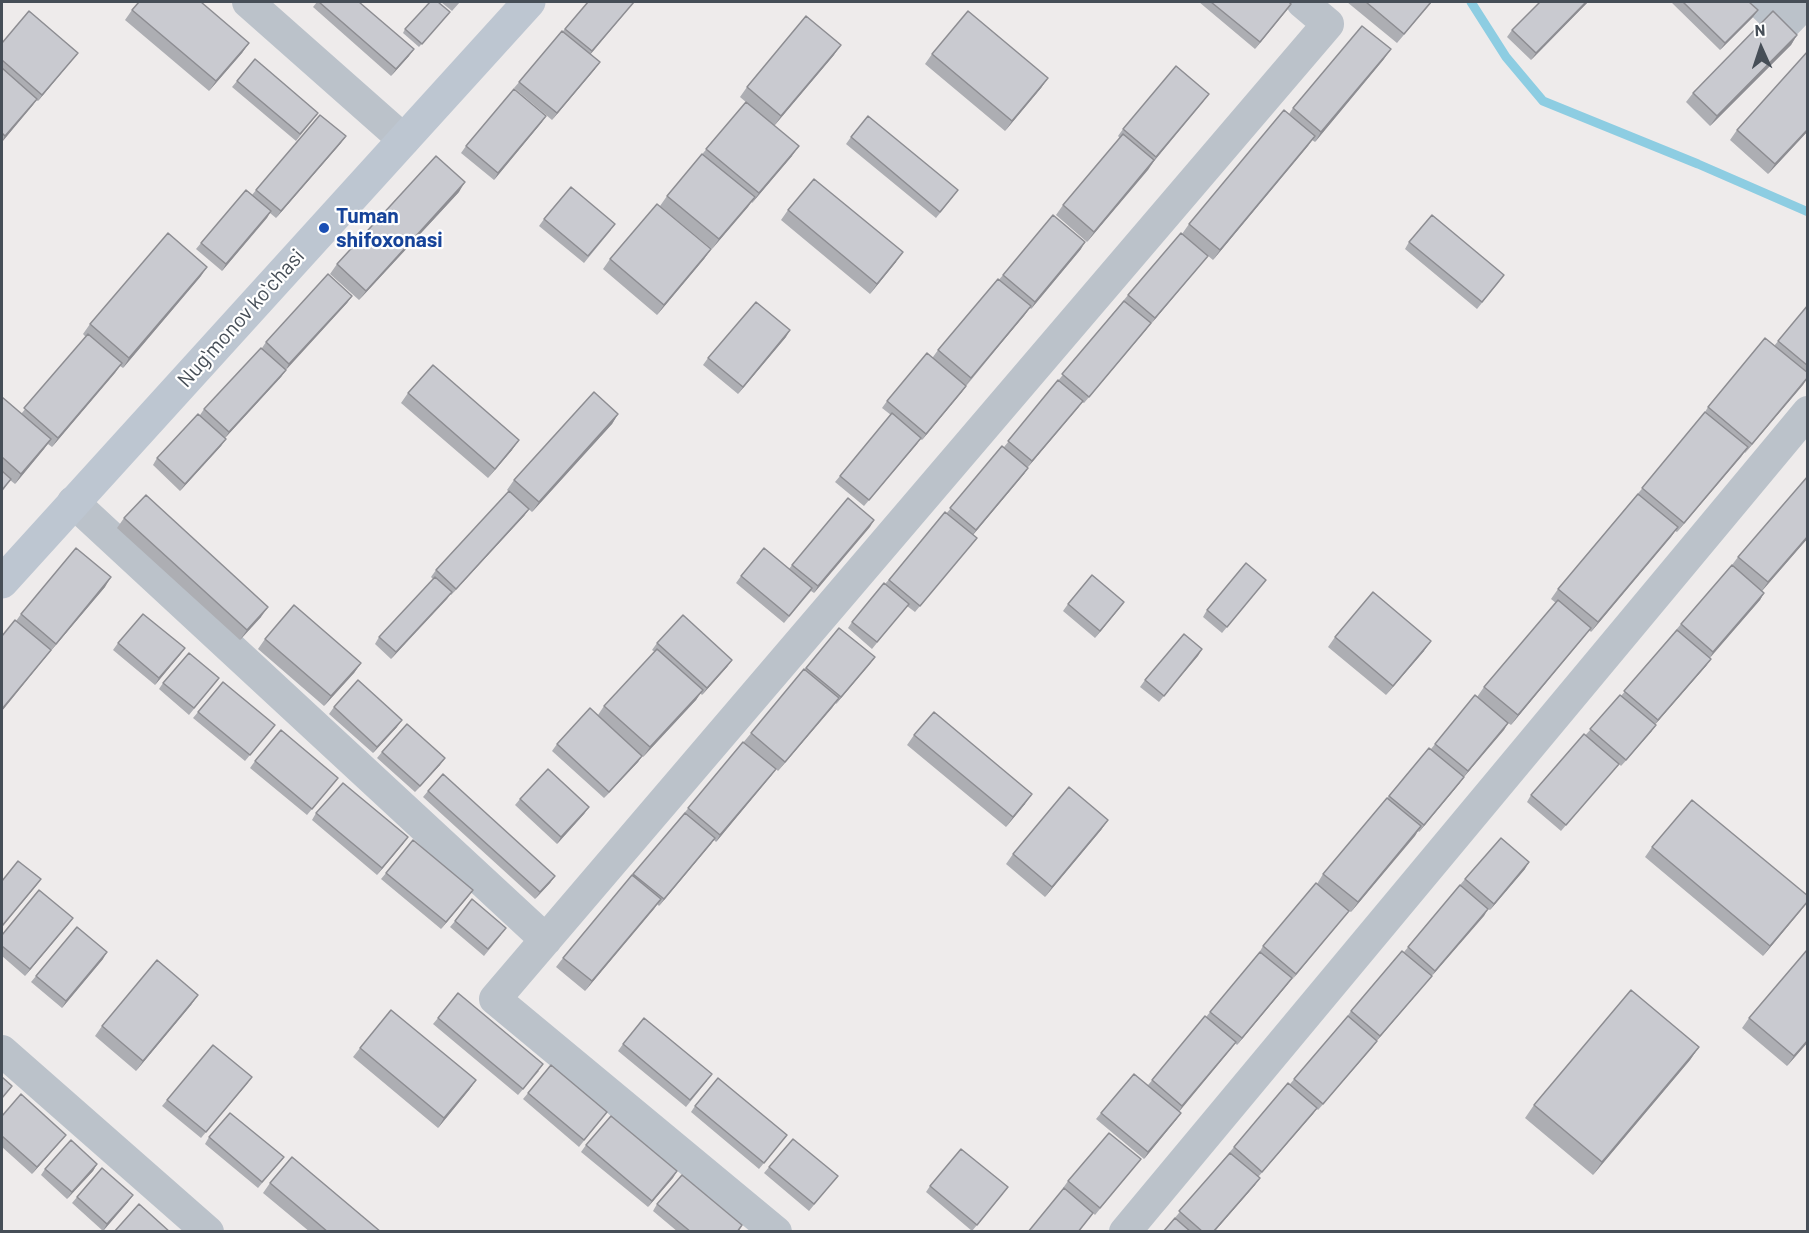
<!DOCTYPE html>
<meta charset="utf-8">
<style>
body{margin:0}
#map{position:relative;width:1809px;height:1233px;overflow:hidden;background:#eeebeb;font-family:Barlow,sans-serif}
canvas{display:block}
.frame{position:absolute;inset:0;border:3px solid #464e57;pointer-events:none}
.north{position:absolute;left:1731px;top:18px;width:60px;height:60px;-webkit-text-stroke:4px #fff;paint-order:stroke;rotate:357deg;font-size:16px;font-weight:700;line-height:24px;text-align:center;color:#464e57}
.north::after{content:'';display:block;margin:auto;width:21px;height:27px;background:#464e57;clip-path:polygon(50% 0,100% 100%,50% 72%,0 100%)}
</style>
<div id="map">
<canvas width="1809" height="1233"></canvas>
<div class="frame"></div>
<div class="north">N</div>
</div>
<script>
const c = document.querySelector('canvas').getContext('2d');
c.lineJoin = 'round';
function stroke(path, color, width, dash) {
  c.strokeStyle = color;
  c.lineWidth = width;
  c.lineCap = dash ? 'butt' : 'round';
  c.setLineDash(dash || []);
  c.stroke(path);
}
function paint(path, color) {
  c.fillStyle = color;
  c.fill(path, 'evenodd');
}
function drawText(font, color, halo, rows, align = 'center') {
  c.font = font + ' Barlow,sans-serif';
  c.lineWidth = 4.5;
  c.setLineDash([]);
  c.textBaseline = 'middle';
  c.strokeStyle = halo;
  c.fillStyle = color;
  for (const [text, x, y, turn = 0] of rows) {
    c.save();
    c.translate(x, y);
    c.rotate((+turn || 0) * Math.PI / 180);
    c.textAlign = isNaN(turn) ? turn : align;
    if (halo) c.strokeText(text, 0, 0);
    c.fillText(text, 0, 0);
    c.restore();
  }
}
stroke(new Path2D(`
 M1471,2L1506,57L1543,101L1698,164L1808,212`), '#8dcde2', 9);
stroke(new Path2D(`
 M248,2L404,140
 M1760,2L1784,25L1806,2
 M73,502L546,940
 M2,1051L208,1232
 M776,1232L495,999L1328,24L1302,2
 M1125,1232L1808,412`), '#bbc2ca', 32);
stroke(new Path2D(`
 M2,582L529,2`), '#bdc6d1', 33);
paint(new Path2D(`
 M317,2H359L409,56L391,76L313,7Z
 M441,2H460L452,11Z
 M588,2H634L590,55L595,69L552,120L514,88Z
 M1199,2H1289L1291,4L1255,49Z
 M1347,2H1432L1397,43Z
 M1588,2L1531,60L1507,37L1512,30Z
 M1671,2H1749L1758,10L1753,17L1720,50Z
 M132,10L249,43L242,53L209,91L125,20Z
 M450,12L419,47L403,33L405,29Z
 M1797,35L1791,45L1710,126L1686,102L1693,93Z
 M2,43L73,59L38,101L36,100L2,142Z
 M1808,51V131L1768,174L1730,140L1737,130Z
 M932,54L1048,78L1041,88L1005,131L925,64Z
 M834,55L774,126L740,97L747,87Z
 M1384,59L1315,142L1312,140L1213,260L1182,234L1189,224L1289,114L1293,108Z
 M237,81L318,113L296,141L232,87Z
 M1204,101L1087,242L1056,215L1063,205L1120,138L1118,136L1123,129Z
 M746,102L792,156L752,203L751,202L712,249L660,206L667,196Z
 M542,122L494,180L461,153L466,146Z
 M851,137L953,197L936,218L846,144Z
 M341,143L276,218L270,213L222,271L196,249L201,243L252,195L256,190Z
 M459,192L359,300L330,274L337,264Z
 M788,210L896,262L870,294L781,220Z
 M544,219L611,230L584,263L539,226Z
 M1409,242L1499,282L1477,309L1405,249Z
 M711,249L704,259L657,315L603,269L610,259Z
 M1081,249L1031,309L1030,308L922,440L920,439L864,506L835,482L891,415L882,408L887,401L933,357L938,350L1003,275Z
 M1203,262L1084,403L1082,402L1028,467L1024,474L973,535L977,538L972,544L915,612L907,606L872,649L848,628L852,622L1004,447L1128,295Z
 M201,276L123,368L120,366L52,447L48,444L15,484L10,480L2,492V397L21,414L86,337L83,334L90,324Z
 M352,296L347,303L285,370H286L281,377L225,438L221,446L180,491L153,465L157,458L200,415L204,409L262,348L266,342Z
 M1808,305V381L1806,380L1745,453L1744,452L1677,532L1675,531L1591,632L1589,630L1511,725L1508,723L1464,777L1459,784L1419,832L1418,831L1351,912L1349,911L1237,1045L1235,1043L1179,1111L1181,1113L1176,1120L1144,1159L1096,1119L1101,1113L1148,1085L1206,1017L1259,953L1263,946L1317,884L1323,874L1429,748L1431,749L1435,744L1477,697L1484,687L1556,603L1551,599L1558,589L1702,417L1708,407L1774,346Z
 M786,337L738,394L703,365L708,358Z
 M408,393L512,450L488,478L401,403Z
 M618,414L612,424L532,512L519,501L529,509L524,516L451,595L450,594L391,659L375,644L379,637L433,579L431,577L436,570L509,492L507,490L514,480Z
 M124,518L261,617L240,640L117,528Z
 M874,520L814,593L811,591L784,623L736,583L741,576L789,569L792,565Z
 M1808,538L1762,591L1764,593L1760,600L1709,658L1711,659L1706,666L1655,724L1651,732L1621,766L1619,764L1561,831L1527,802L1531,795L1621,696L1681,624L1732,565L1738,557Z
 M1266,580L1222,633L1203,617L1207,610Z
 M105,587L44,659L16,621L21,614Z
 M1124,602L1095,638L1063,611L1068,604Z
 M839,628L875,657L836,704L835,703L778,771L776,769L716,842L714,840L659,906L657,904L585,991L556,967L563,958Z
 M1335,637L1424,651L1386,695L1328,647Z
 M265,639L361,663L354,673L324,706L258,649Z
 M118,643L185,648L155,685L113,650Z
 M657,643L732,660L727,667L702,695L700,693L696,700L643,757L642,756L638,762L604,798L552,751L557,744L598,715L604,706L655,652L652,650Z
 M1202,649L1159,702L1140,687L1145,680Z
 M219,678L189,715L159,689L163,683Z
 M334,707L397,727L373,753L329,714Z
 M198,712L275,725L245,761L193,718Z
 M914,735L1025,804L1006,827L907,745Z
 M382,752L440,765L415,792L377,758Z
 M255,761L338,778L307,815L250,768Z
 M428,791L555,876L550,883L535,899L423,797Z
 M520,799L589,807L584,814L557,844L515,805Z
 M316,813L403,844L377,875L312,820Z
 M1108,820L1101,830L1045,897L1006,864L1013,854Z
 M1652,847L1808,902L1763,956L1645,857Z
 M1525,869L1490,910L1488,909L1318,1110L1317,1109L1258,1177L1255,1185L1214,1232H1163L1234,1147L1290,1084L1346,1018L1351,1011L1404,952L1465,879Z
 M386,873L473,890L441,929L381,879Z
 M73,918L25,976L2,956V935Z
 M455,921L501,935L484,956L450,927Z
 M103,959L62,1008L31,982L36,976Z
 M198,995L191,1005L136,1071L95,1036L102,1026Z
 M438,1018L539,1071L518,1095L433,1024Z
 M1749,1018L1808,1042L1787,1066L1742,1028Z
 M623,1044L707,1081L686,1107L618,1051Z
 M1699,1047L1690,1060L1593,1175L1525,1118L1534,1105Z
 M360,1048L476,1080L469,1090L438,1128L353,1057Z
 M252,1077L201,1138L162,1106L167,1100Z
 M528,1093L607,1112L579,1147L523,1099Z
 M695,1106L787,1135L759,1169L691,1112Z
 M2,1116L66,1135L61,1141L32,1174L2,1147Z
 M209,1137L284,1157L258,1188L205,1144Z
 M586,1145L677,1171L648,1207L581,1152Z
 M97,1164L93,1171L67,1199L41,1175L45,1169Z
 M1136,1165L1095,1215L1093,1213L1089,1219L1063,1188L1068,1181Z
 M769,1167L833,1182L809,1211L764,1173Z
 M270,1183L381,1232H310L263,1193Z
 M930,1186L1003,1194L972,1231L926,1192Z
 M77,1197L128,1202L103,1231L72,1203Z
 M657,1204L742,1225L738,1232H678L653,1211Z`), '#adaeb3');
paint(new Path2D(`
 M634,2L587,58L592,51Z
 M1586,2H1588L1531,60L1536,53Z
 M1291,4L1287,10L1255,49L1260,42Z
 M1758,10L1753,17L1720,50L1725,43Z
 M1797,35L1791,45L1710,126L1717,116Z
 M249,43L242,53L209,91L216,81Z
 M841,45L834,55L774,126L781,116Z
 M414,49L409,56L391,76L396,69Z
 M1391,49L1384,59L1315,142L1321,132Z
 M78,53L38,101L42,95Z
 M600,62L595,69L552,120L557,113Z
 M1048,78L1041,88L1005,131L1012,121Z
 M1209,94L1154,161L1148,170L1087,242L1094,232Z
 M37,99L33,105L2,142L5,136Z
 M546,116L542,122L494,180L498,173Z
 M1808,129V131L1768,174L1775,164Z
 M346,136L341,143L276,218L281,211Z
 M1315,136L1308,146L1213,260L1220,250Z
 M799,146L792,156L752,203L759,193Z
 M465,182L459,192L359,300L366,291Z
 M755,197L748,207L712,249L719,239Z
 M271,211L267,218L222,271L226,264Z
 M1085,242L1081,249L1031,309L1035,302Z
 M711,249L704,259L657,315L664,305Z
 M903,252L896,262L870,294L877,284Z
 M1208,256L1203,262L1151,324L1155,318Z
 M207,267L201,276L123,368L129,358Z
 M352,296L347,303L285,371L289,364Z
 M1031,306L1024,316L964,387L971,378Z
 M1151,323L1146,330L1084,403L1089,397Z
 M790,330L786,337L738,394L743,387Z
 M122,363L115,373L52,447L58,438Z
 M286,370L281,377L225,438L229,432Z
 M1808,377L1803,385L1745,453L1752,444Z
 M966,386L962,392L922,440L926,434Z
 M1083,401L1078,408L1028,467L1032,461Z
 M618,414L612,424L532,512L539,502Z
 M921,438L917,444L864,506L869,500Z
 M51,439L44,449L15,484L21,474Z
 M226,439L221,446L180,491L185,484Z
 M519,440L512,450L488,478L495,469Z
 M1748,447L1741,457L1677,532L1684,523Z
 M1028,468L1024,474L971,537L976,530Z
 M529,509L524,516L451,595L456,589Z
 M874,520L870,527L814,593L818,586Z
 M1678,527L1671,537L1591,632L1598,622Z
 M1808,536V538L1761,592L1768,582Z
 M111,577L105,587L49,653L56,644Z
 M452,592L447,599L391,659L396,652Z
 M1764,593L1760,600L1709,659L1713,652Z
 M1124,602L1119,609L1095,638L1100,631Z
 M268,607L261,617L240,640L247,630Z
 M1591,628L1584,637L1511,725L1518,715Z
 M1431,641L1424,651L1386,695L1393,686Z
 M185,648L180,655L155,685L159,678Z
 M1202,649L1198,656L1159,702L1164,696Z
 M51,650L44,659L2,711V709Z
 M875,657L870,664L836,704L841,697Z
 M1711,659L1706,666L1653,727L1658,720Z
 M732,660L727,667L702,695L707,688Z
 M361,663L354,673L324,706L331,696Z
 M703,690L696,700L643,757L650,747Z
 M839,698L832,708L778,771L785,762Z
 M402,720L397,727L373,753L377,747Z
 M1508,723L1504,730L1463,778L1468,771Z
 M1656,725L1651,732L1621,766L1626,760Z
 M642,756L638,762L604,798L609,792Z
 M445,758L440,765L415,792L420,786Z
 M776,769L771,776L716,842L720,835Z
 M1464,777L1459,784L1419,832L1424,825Z
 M1032,794L1025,804L1006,827L1013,817Z
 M589,807L584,814L557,844L561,837Z
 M1108,820L1101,830L1045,897L1052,887Z
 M1421,826L1415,836L1351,912L1358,902Z
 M408,837L403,844L377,875L382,868Z
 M715,838L711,844L659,906L664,899Z
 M1529,862L1525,869L1490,910L1494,904Z
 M555,876L550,883L535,899L540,892Z
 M41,879L36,886L2,927V926Z
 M473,890L468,897L441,929L446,922Z
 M661,899L654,909L585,991L592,981Z
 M1808,902L1763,956L1770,946Z
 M1488,909L1484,916L1431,977L1435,971Z
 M1349,911L1344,917L1292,980L1296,974Z
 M73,918L68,925L25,976L30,969Z
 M107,952L103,959L62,1008L66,1001Z
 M1432,976L1427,982L1375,1043L1380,1036Z
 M1292,978L1287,985L1237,1045L1242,1038Z
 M198,995L191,1005L136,1071L143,1061Z
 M1808,1040V1042L1787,1066L1794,1056Z
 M1377,1041L1372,1048L1318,1110L1323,1104Z
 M1236,1042L1231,1049L1178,1113L1182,1106Z
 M1699,1047L1690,1060L1593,1175L1602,1162Z
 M252,1077L247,1084L201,1138L206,1132Z
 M476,1080L469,1090L438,1128L444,1118Z
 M1317,1108L1313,1114L1257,1178L1262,1172Z
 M1181,1113L1176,1120L1144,1159L1148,1152Z
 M66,1135L61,1141L32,1174L37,1167Z
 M97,1164L93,1171L67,1199L72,1192Z
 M677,1171L673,1178L648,1207L652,1201Z
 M1260,1178L1255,1185L1214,1232H1213Z
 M133,1195L128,1202L103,1231L107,1224Z`), '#8d8d92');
const building = new Path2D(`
 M139,2H201L249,43L216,81L132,10Z
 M319,2H359L414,49L396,69Z
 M430,2H438L450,12L422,44L405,29Z
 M588,2H634L592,51L565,29Z
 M1211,2H1289L1291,4L1260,42Z
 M1366,2H1431L1404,34Z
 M1540,2H1586L1536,53L1512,30Z
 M1683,2H1749L1758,10L1725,43Z
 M29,11L78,53L42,95L2,60V43Z
 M968,11L1048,78L1012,121L932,54Z
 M1773,11L1797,35L1717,116L1693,93Z
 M806,16L841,45L781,116L747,87Z
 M1362,26L1391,49L1321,132L1293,108Z
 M562,31L600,62L557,113L519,82Z
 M1808,51V129L1775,164L1737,130Z
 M255,59L318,113L300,134L237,81Z
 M1176,66L1209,94L1156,157L1123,129Z
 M2,68L37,99L5,136L2,133Z
 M514,89L546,116L498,173L466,146Z
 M746,102L799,146L759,193L706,149Z
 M1284,110L1315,136L1220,250L1189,224Z
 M320,115L346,136L281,211L256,190Z
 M868,116L958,190L940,212L851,137Z
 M1123,134L1154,160L1094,232L1063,205Z
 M702,154L755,197L719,239L667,196Z
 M436,156L465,182L366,291L337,264Z
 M814,179L903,252L877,284L788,210Z
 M571,187L615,224L588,256L544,219Z
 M246,190L271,211L226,264L201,243Z
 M657,204L711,249L664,305L610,259Z
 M1053,215L1085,242L1035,302L1003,275Z
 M1432,215L1504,275L1482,302L1409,242Z
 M168,233L207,267L129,358L90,324Z
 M1181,233L1208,256L1155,318L1128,295Z
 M328,274L352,296L289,364L266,342Z
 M998,279L1031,306L971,378L938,350Z
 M1124,301L1151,323L1089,397L1062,374Z
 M756,302L790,330L743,387L708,358Z
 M1808,305V366L1778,341Z
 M88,334L122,363L58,438L24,408Z
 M1765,338L1808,373V377L1752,444L1708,407Z
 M261,348L286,370L229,432L204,409Z
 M927,353L966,386L926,434L887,401Z
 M433,365L519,440L495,469L408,393Z
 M1058,380L1083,401L1032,461L1008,441Z
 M594,392L618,414L539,502L514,480Z
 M2,397L51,439L21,474L2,457Z
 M1705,412L1748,447L1684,523L1642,488Z
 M892,413L921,438L869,500L840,476Z
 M198,414L226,439L185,484L157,458Z
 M1002,446L1028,468L976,530L950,508Z
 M2,471L11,479L2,490Z
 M1808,476V536L1768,582L1738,557Z
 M509,491L529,509L456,589L436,570Z
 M1638,494L1678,527L1598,622L1558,589Z
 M146,495L268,607L247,630L124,518Z
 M848,498L874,520L818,586L792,565Z
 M945,512L977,538L920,606L889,580Z
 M76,548L111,577L56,644L21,614Z
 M764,548L812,588L789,616L741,576Z
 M1246,563L1266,580L1227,627L1207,610Z
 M1732,565L1764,593L1713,652L1681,624Z
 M1092,575L1124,602L1100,631L1068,604Z
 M435,577L452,592L396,652L379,637Z
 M884,583L909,604L877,642L852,622Z
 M1373,592L1431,641L1393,686L1335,637Z
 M1558,600L1591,628L1518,715L1484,687Z
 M294,605L361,663L331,696L265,639Z
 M143,614L185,648L159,678L118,643Z
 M683,615L732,660L707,688L657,643Z
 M15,620L51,650L2,709V636Z
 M839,628L875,657L841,697L806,668Z
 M1677,630L1711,659L1658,720L1624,691Z
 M1184,634L1202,649L1164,696L1145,680Z
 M657,649L703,690L650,747L604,706Z
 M189,653L219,678L194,708L163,683Z
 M804,669L839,698L785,762L751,733Z
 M358,680L402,720L377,747L334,707Z
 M223,682L275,725L250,755L198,712Z
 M1475,695L1508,723L1468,771L1435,744Z
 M1620,695L1656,725L1626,760L1590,729Z
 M590,708L642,756L609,792L557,744Z
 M934,712L1032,794L1013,817L914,735Z
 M407,724L445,758L420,786L382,752Z
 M281,730L338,778L312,809L255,761Z
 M1584,734L1619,764L1566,825L1531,795Z
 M743,742L776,769L720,835L688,808Z
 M1429,748L1464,777L1424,825L1389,796Z
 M548,769L589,807L561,837L520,799Z
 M443,774L555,876L540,892L428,791Z
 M343,783L408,837L382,868L316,813Z
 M1069,787L1108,820L1052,887L1013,854Z
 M1387,798L1421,826L1358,902L1323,874Z
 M1692,800L1808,896V901L1770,946L1652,847Z
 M685,813L715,838L664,899L633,874Z
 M1501,838L1529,862L1494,904L1465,879Z
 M413,840L473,890L446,922L386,873Z
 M18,861L41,879L2,926V881Z
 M632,875L661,899L592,981L563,958Z
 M1316,883L1349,911L1296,974L1263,946Z
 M1460,885L1488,909L1435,971L1408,947Z
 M39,890L73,918L30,969L2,946V935Z
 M472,899L506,928L488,949L455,921Z
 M77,927L107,952L66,1001L36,976Z
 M1807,950L1808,951V1040L1794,1056L1749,1018Z
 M1402,951L1432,976L1380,1036L1351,1011Z
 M1260,952L1292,978L1242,1038L1210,1012Z
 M157,960L198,995L143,1061L102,1026Z
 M1631,990L1699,1047L1602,1162L1534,1105Z
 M458,993L543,1064L523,1089L438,1018Z
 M391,1010L476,1080L444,1118L360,1048Z
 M1205,1016L1236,1042L1182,1106L1152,1080Z
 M1348,1016L1377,1041L1323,1104L1294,1079Z
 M644,1018L712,1074L690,1100L623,1044Z
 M213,1045L252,1077L206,1132L167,1100Z
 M551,1065L607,1112L584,1140L528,1093Z
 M1134,1074L1181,1113L1148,1152L1101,1113Z
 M2,1077L12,1086L2,1098Z
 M718,1078L787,1135L764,1163L695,1106Z
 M1288,1083L1317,1108L1262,1172L1234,1147Z
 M21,1094L66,1135L37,1167L2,1136V1116Z
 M230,1113L284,1157L262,1182L209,1137Z
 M611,1116L677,1171L652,1201L586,1145Z
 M1109,1133L1141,1159L1100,1208L1068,1181Z
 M793,1139L838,1176L814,1204L769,1167Z
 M71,1140L97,1164L72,1192L45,1169Z
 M961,1149L1008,1187L977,1225L930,1186Z
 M1230,1153L1260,1178L1213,1232H1203L1179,1211Z
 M292,1157L381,1232H328L270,1183Z
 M102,1168L133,1195L107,1224L77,1197Z
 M682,1175L742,1225L737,1232H691L657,1204Z
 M1064,1188L1093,1213L1078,1232H1028Z
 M139,1204L170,1232H114Z
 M1175,1218L1191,1232H1163Z`);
paint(building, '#c9cad0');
stroke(building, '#8d8d92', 1.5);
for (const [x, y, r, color] of [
 [324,228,6,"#1a4fb4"]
]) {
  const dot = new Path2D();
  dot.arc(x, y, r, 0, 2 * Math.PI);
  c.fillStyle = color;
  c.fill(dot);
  stroke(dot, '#fff', 2);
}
drawText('bold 21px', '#164399', '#fff', [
 ["Tuman",336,216],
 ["shifoxonasi",336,240]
], 'left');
drawText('21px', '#464e57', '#fff', [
 ["Nugʻmonov koʻchasi",241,318,-48]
]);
</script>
